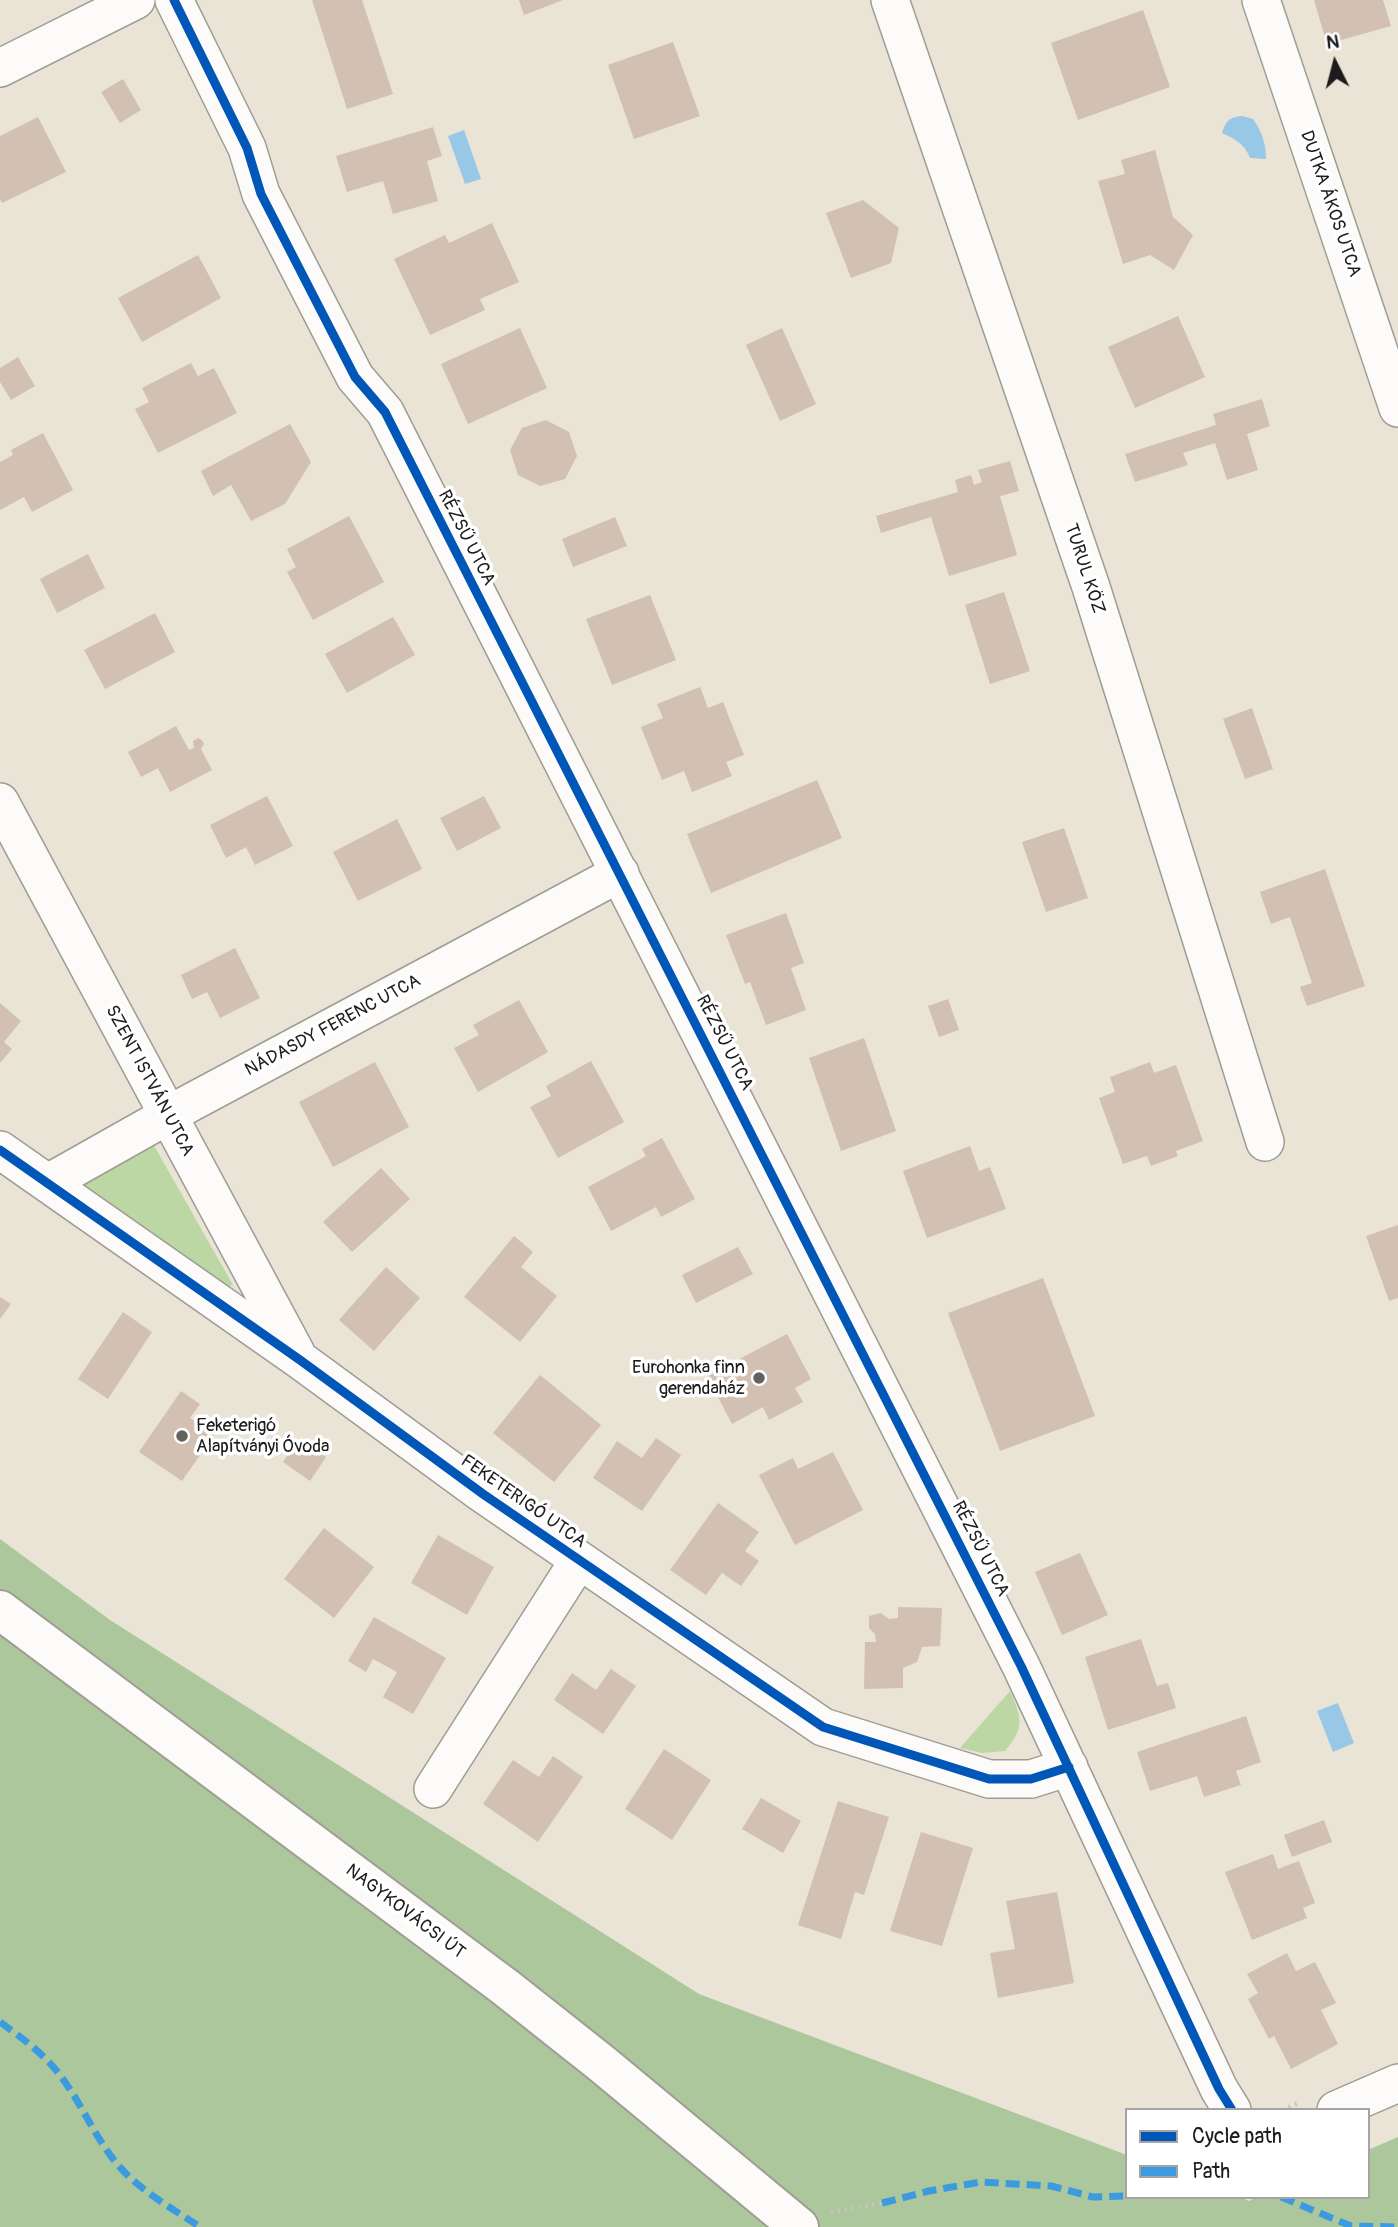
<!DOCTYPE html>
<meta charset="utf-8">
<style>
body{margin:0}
#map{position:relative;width:1398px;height:2227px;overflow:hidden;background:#e9e4d5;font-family:Pangolin,sans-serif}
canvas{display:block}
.legend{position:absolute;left:1125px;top:2108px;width:245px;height:91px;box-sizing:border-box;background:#fff;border:2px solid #a4a4a4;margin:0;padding:9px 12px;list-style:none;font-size:21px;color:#1c1c1c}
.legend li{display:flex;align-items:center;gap:14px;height:35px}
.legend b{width:35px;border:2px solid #a4a4a4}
.north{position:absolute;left:1300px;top:28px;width:70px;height:70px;-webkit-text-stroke:5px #fff;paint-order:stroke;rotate:354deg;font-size:19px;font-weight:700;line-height:28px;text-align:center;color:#1c1c1c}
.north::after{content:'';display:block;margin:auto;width:24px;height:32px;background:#1c1c1c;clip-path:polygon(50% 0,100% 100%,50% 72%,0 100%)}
</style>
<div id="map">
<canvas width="1398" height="2227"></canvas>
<ul class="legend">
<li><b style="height:9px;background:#0057b8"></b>Cycle path</li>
<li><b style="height:9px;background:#3c9bdf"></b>Path</li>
</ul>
<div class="north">N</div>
</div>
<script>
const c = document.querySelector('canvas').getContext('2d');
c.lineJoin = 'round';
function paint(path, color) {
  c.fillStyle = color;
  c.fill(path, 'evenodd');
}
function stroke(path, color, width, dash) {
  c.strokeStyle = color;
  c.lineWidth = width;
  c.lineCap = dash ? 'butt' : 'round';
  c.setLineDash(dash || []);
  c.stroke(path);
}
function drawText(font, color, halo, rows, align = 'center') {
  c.font = font + ' Pangolin,sans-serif';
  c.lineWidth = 7;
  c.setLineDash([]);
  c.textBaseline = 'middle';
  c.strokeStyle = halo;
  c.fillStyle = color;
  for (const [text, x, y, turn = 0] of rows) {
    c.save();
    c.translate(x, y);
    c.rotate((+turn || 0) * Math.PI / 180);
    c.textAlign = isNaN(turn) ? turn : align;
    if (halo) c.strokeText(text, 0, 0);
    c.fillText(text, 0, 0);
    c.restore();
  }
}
paint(new Path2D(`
 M152,1142L233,1285L221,1289L76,1185Z
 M1010,1691C1022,1719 1025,1727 1005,1751L982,1753L960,1748Z`), '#bcd7a4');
paint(new Path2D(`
 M0,1539L110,1620L699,1994L1127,2155V2197H1240L1249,2201L1257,2197H1368V2150L1398,2137V2227H0Z`), '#acc79b');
paint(new Path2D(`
 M1242,116L1253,119C1262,132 1266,143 1266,159L1250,158C1245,144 1235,139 1222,133C1226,121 1229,117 1242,116Z
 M464,130L481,179L465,184L448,136Z
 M1338,1703L1354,1743L1333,1752L1317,1711Z`), '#98c8e6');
paint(new Path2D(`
 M312,0H362L393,94L347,109Z
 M519,0H563L524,15Z
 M1314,0H1383L1391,26L1327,44Z
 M1143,10L1170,87L1078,120L1051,43Z
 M673,42L700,116L634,139L608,65Z
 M123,79L141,110L120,123L101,92Z
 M38,117L66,172L2,203L0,199V136Z
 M433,127L442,156L427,161L438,201L393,214L383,181L347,192L336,156Z
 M1155,150L1173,217L1193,235L1174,270L1150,255L1123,264L1098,181L1125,174L1121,160Z
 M863,200L899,228L891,263L851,278L826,213Z
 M492,223L519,282L480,299L485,310L430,335L394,259L445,235L449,243Z
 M198,255L221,298L142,342L118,298Z
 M1178,316L1205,377L1135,408L1108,347Z
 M520,328L547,388L468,424L441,364Z
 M782,328L816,404L780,421L746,345Z
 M18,357L35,386L11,400L0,382V368Z
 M191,363L198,376L214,368L237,413L158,453L135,409L149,402L142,388Z
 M1262,399L1270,426L1247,434L1258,470L1227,480L1215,443L1183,453L1188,465L1135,482L1125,454L1216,425L1213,414Z
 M546,420L569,432L577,456L565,479L540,486L518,475L510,450L522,428Z
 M290,424L311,462L285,504L251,521L231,485L213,496L201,471Z
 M43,433L73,490L32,512L24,497L0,510V462L13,455L11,450Z
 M1010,461L1019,491L1000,496L1017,555L949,576L931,517L881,533L876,516L958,492L955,480L971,475L974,485L982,482L978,470Z
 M349,516L384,582L313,620L287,572L296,567L287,549Z
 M615,517L627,546L573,567L562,539Z
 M88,554L105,588L57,613L40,579Z
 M1004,592L1030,671L990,684L965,605Z
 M650,595L676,660L612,685L586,619Z
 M155,613L175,652L105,689L84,650Z
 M393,617L415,655L347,693L325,654Z
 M700,687L708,708L723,702L744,755L726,762L732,776L692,792L684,771L662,780L641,727L663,718L657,704Z
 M1252,708L1273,769L1245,779L1223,719Z
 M176,726L189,750L194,748L193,741L198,738L202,740L204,744L201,749L212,770L170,792L158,768L141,777L128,752Z
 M817,780L842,838L711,893L687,834Z
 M267,796L293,846L255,865L246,847L226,858L210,825Z
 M484,796L501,828L457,851L440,818Z
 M397,819L422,869L358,901L333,852Z
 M1064,828L1088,898L1046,912L1022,842Z
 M1325,869L1365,986L1307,1006L1300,987L1312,983L1290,917L1271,924L1260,892Z
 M786,913L804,963L791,968L806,1010L766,1025L750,982L745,984L726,935Z
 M235,948L260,998L220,1018L207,992L192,999L181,975Z
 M948,999L959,1030L939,1037L928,1006Z
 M519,1000L548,1052L478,1092L454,1048L479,1035L473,1025Z
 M0,1003L21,1021L4,1042L12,1049L0,1063Z
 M864,1038L896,1131L841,1151L809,1058Z
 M591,1061L624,1122L558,1158L530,1107L551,1096L546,1086Z
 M375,1062L409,1127L333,1167L299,1102Z
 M1150,1062L1154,1073L1176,1065L1203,1141L1176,1151L1178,1156L1151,1166L1147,1156L1123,1164L1099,1098L1115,1092L1110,1077Z
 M662,1138L695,1199L661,1217L656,1207L611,1231L588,1187L646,1156L642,1149Z
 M970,1146L979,1171L990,1167L1006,1209L927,1238L903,1171Z
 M381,1168L410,1199L352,1252L323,1222Z
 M1398,1225V1298L1389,1301L1366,1236Z
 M514,1236L533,1252L521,1267L557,1296L520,1342L464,1297Z
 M738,1247L753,1274L696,1303L682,1275Z
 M386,1267L420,1298L374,1351L339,1320Z
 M1043,1278L1095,1416L1000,1451L948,1313Z
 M0,1297L11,1304L0,1319Z
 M123,1312L152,1332L108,1399L78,1379Z
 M787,1334L811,1379L795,1388L803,1402L769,1420L763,1407L732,1424L707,1376Z
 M540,1375L601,1425L554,1482L493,1433Z
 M181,1391L200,1404L190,1418L214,1435L182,1481L139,1452Z
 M656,1438L681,1455L642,1511L593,1478L617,1441L642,1458Z
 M298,1439L326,1457L310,1481L283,1462Z
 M833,1452L863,1510L795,1545L759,1475L793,1458L798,1469Z
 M718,1503L759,1532L745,1551L759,1561L741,1586L722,1573L706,1595L670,1570Z
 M324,1528L374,1567L334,1618L284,1579Z
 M438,1535L494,1567L467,1615L411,1583Z
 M1080,1553L1108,1615L1062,1635L1035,1572Z
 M898,1607L942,1608L940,1646L922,1647L917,1662L903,1668V1688L864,1689L865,1642H876L875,1634L869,1628V1616L881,1613L889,1619L898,1618Z
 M374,1617L446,1658L413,1714L383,1697L397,1672L373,1659L366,1672L348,1661Z
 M1141,1639L1157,1686L1168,1683L1176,1708L1108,1730L1085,1657Z
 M611,1669L636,1686L603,1734L554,1700L572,1673L596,1690Z
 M1246,1716L1261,1762L1236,1771L1241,1785L1204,1797L1197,1776L1150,1791L1137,1752Z
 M664,1749L711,1780L672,1840L625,1809Z
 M553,1756L583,1777L538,1842L483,1804L513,1760L539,1777Z
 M761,1798L801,1821L783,1853L742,1829Z
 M838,1801L889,1817L864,1895L855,1892L841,1939L798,1925Z
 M1324,1820L1332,1842L1292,1857L1284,1835Z
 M921,1832L973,1848L942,1946L890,1931Z
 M1273,1854L1278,1869L1299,1861L1315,1903L1303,1908L1307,1918L1252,1940L1225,1872Z
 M1057,1892L1074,1983L998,1998L990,1953L1015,1949L1006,1901Z
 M1287,1953L1296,1971L1315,1962L1336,2003L1321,2010L1338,2044L1291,2069L1274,2036L1269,2039L1248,1999L1258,1993L1247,1974Z`), '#d2c0b3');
const minor = new Path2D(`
 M174,0L247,148L261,194L355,377L385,412L1021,1666L1219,2089L1232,2110
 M890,0L1091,587L1265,1142
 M1261,0L1398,408
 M0,68L136,0
 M0,802L296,1353
 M0,1150L300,1360L483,1494L823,1727L989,1779H1031L1069,1767
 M48,1183L190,1103L620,873
 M433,1789L579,1560
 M1336,2110L1398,2083`);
const tertiary = new Path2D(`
 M0,1610L505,1987L601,2063L799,2227`);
stroke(minor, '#9f9c94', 40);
stroke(tertiary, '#9f9c94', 42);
stroke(new Path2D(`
 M1282,2110L1301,2102
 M831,2212L882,2203`), '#c6c5c2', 4.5, [2, 5]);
stroke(minor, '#fcfbf9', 37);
stroke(tertiary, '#fcfbf9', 38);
stroke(new Path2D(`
 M0,2022C22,2038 43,2053 60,2075C82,2104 95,2138 118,2165C140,2191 172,2208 200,2227
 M1281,2197L1351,2226L1398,2227
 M882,2203L929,2191L981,2182L1051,2186L1093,2197L1127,2196`), '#3c9bdf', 7, [14, 7]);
stroke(new Path2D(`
 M174,0L247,148L261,194L355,377L385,412L1021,1666L1219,2089L1232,2110
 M0,1150L300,1360L483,1494L823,1727L989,1779H1031L1069,1767`), '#0057b8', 9);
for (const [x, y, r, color] of [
 [759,1378,7,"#64625d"],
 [182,1436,7,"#64625d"]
]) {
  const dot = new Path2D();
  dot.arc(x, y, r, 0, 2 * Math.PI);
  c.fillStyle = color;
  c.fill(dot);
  stroke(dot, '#fff', 2.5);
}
drawText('18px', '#1c1c1c', '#fff', [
 ["DUTKA ÁKOS UTCA",1330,204,71],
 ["RÉZSŰ UTCA",466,538,63],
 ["TURUL KÖZ",1084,569,72],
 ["NÁDASDY FERENC UTCA",333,1026,-28],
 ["RÉZSŰ UTCA",724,1043,63],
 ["SZENT ISTVÁN UTCA",149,1081,62],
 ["FEKETERIGÓ UTCA",523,1502,35],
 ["RÉZSŰ UTCA",980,1549,63],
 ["NAGYKOVÁCSI ÚT",405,1912,37]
]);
drawText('18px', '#1c1c1c', '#fff', [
 ["Eurohonka finn",745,1368],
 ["gerendaház",745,1389],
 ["Feketerigó",196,1426,"left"],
 ["Alapítványi Óvoda",196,1447,"left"]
], 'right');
</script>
